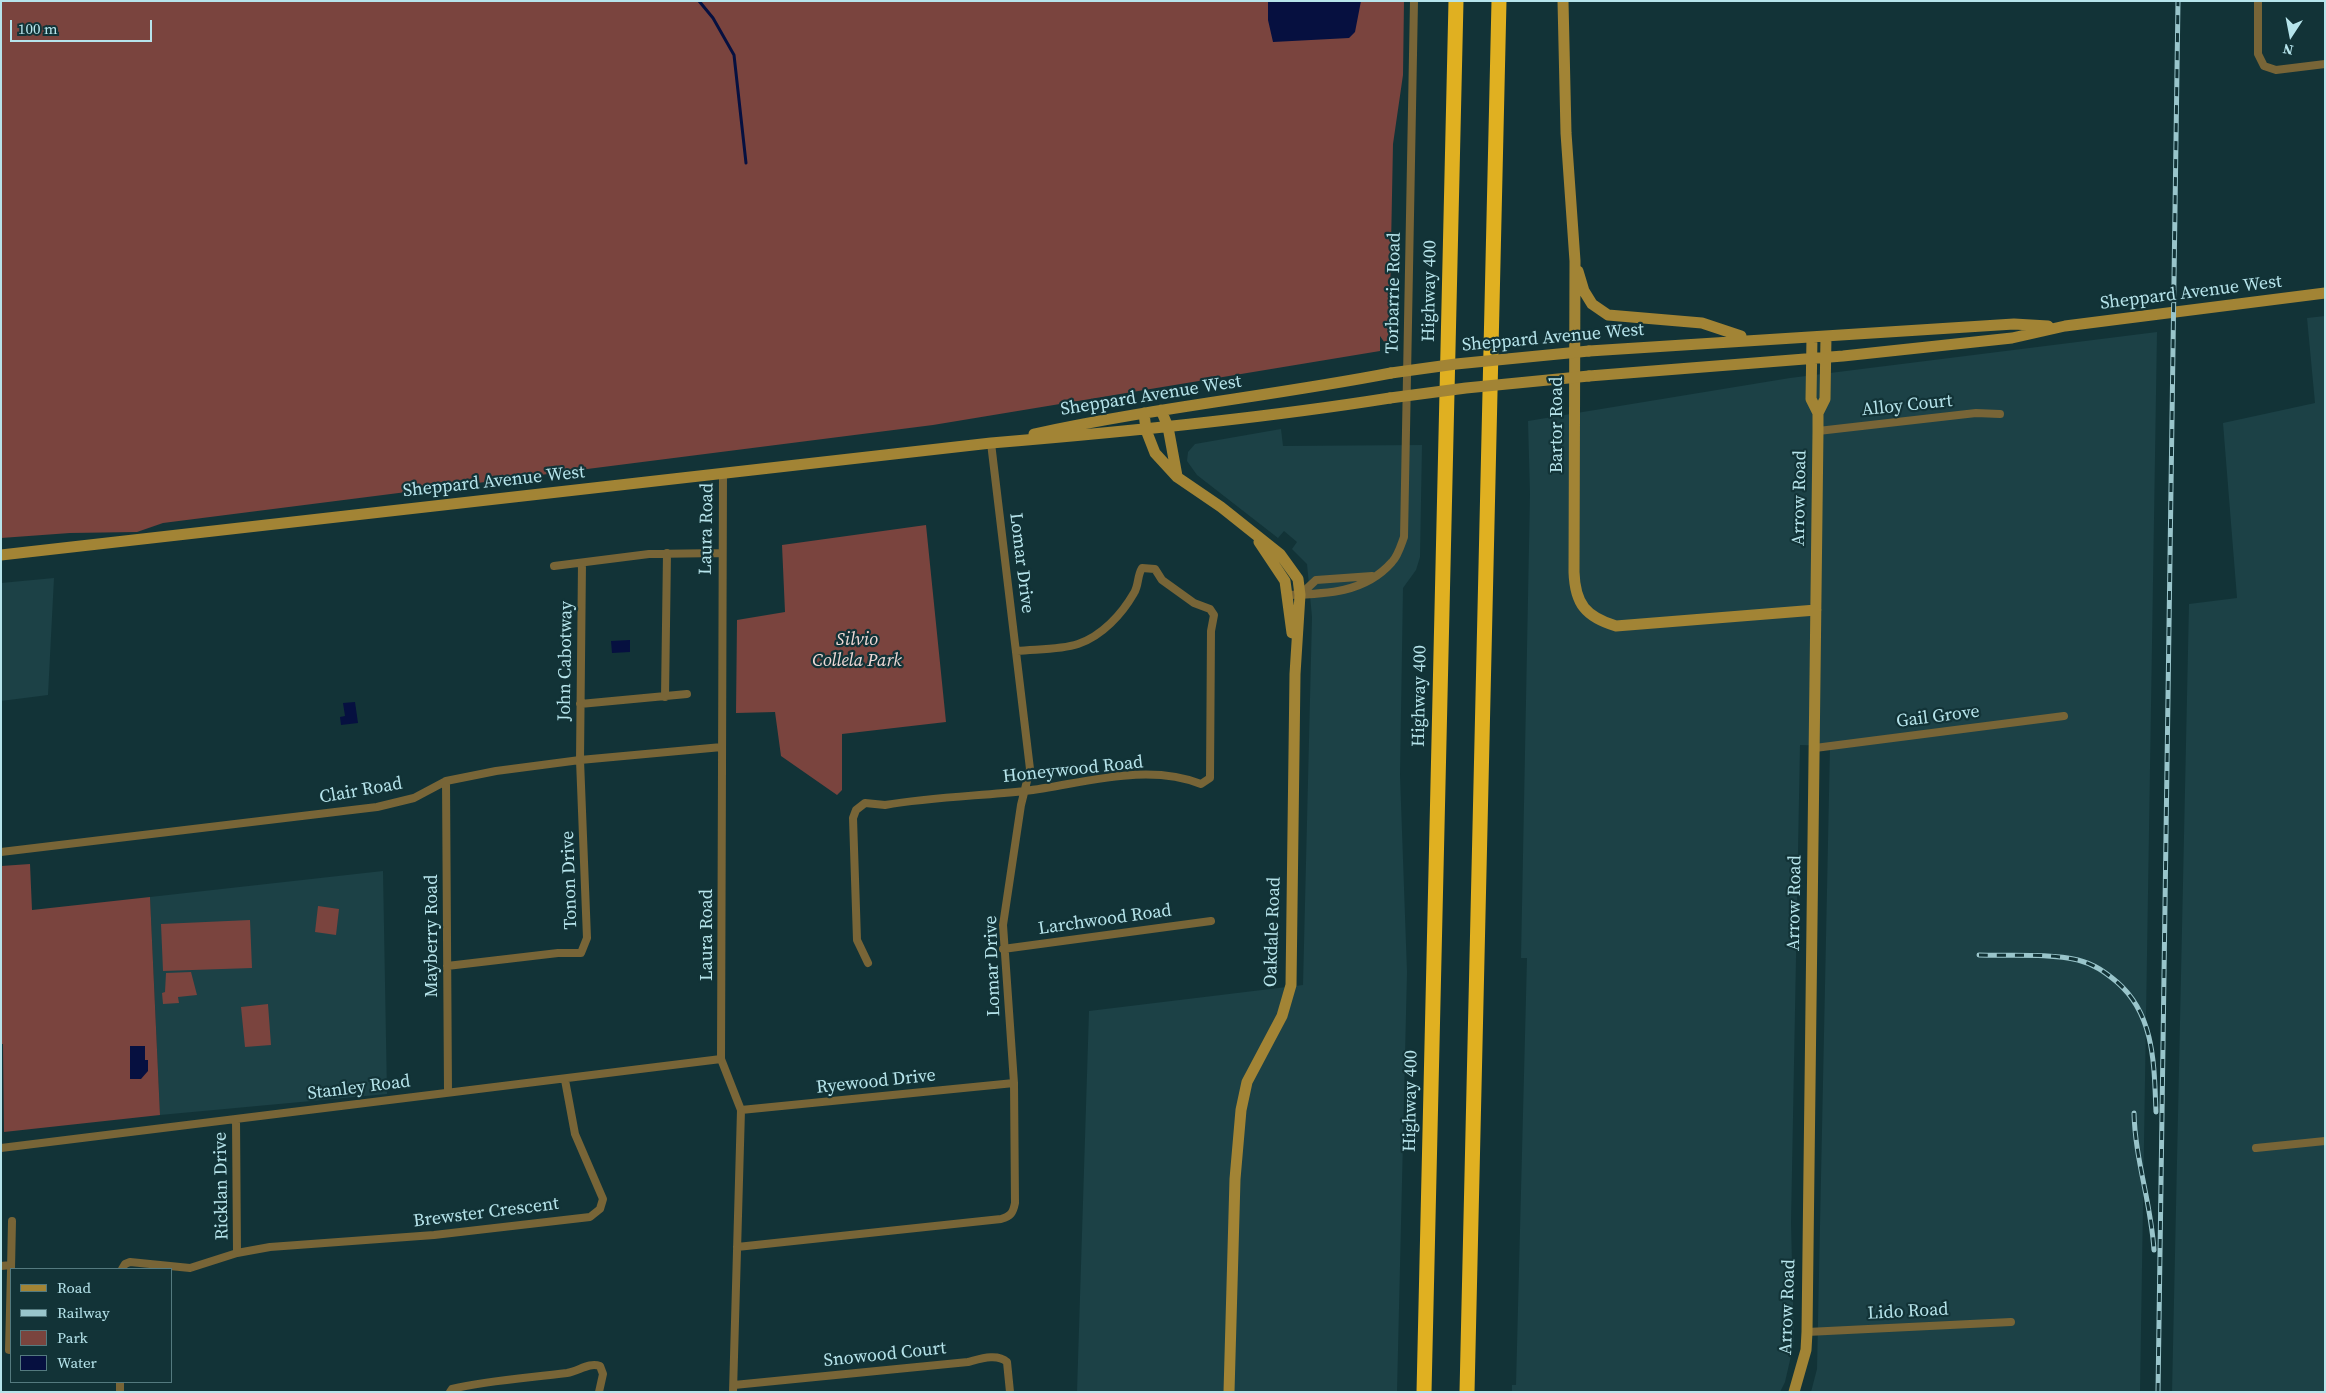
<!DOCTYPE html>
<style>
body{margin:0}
#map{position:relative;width:2326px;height:1393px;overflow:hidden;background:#123337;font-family:"Source Serif 4",serif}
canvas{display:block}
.frame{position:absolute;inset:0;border:2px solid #b6e4eb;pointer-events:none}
.legend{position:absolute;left:10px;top:1268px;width:162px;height:115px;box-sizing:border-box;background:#123337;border:1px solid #547a7f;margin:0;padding:6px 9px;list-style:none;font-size:15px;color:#b6e4eb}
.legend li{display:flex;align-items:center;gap:10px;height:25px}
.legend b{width:25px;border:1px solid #547a7f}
.north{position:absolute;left:2266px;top:10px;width:50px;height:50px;-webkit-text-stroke:4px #123337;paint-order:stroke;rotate:191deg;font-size:14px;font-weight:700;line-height:20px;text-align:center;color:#b6e4eb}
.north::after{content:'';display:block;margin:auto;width:18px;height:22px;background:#b6e4eb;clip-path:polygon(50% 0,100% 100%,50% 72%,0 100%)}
.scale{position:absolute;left:10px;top:20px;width:142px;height:22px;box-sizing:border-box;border:2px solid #b6e4eb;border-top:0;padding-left:6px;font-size:15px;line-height:18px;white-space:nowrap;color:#b6e4eb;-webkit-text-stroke:4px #123337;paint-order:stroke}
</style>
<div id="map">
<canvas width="2326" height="1393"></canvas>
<div class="frame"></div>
<ul class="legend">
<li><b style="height:6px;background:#a28435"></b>Road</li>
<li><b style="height:6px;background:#99c5cb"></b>Railway</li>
<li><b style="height:14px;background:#7a443e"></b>Park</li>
<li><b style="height:14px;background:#061040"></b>Water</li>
</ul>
<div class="north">N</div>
<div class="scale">100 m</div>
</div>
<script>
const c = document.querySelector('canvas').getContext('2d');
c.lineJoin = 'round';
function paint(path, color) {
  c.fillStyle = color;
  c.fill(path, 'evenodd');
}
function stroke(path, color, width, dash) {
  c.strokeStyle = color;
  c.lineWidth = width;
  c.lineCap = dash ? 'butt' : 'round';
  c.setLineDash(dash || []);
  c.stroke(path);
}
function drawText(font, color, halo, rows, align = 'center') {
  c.font = font + ' "Source Serif 4",serif';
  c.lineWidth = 4.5;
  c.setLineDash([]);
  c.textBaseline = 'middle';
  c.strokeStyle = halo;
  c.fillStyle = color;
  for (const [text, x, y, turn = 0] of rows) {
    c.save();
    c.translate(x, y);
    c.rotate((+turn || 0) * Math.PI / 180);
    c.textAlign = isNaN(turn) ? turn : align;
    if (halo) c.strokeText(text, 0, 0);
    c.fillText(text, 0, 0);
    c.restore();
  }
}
paint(new Path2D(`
 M2325,316V1392H2172L2189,604L2237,598L2223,423L2315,403L2307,318Z
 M2157,332L2140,1392H1811L1817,1369L1830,746L1800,745L1791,1223L1794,1343L1785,1382L1780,1392H1512V1385H1516L1527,958H1521L1530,494L1528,421L1790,378Z
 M1281,429L1283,446L1422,445L1420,557L1416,570L1403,588L1400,775L1407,972L1397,1392H1077L1089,1011L1303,985L1312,617L1307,564L1292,549L1297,542L1284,531L1278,538L1197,475L1187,461L1188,452L1195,444Z
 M54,578L48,695L1,701V583Z
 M383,871L387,1094L160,1115L150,897Z`), '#1c4146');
paint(new Path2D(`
 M1,1H1404L1403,75L1393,144L1389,349L1380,336V351L933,425L163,523L137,532L70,533L1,538Z
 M926,525L946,722L842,734V790L837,795L781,756L775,712L736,713L737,620L785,612L782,545Z
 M30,864L32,910L150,897L160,1115L4,1132L3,1044H1V866Z
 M318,906L339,909L336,935L315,932Z
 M250,920L252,968L163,971L161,924Z
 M191,972L197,995L178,997L179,1003L163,1004L162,993L165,992L166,973Z
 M268,1004L271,1045L245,1047L241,1007Z`), '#7a443e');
paint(new Path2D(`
 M1268,1H1361L1355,32L1349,38L1273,42L1268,20Z
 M630,640V652L612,653L611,641Z
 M355,702L358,723L341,725L340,717L345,716L343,703Z
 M130,1046H145V1060H148V1071L141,1079H130Z`), '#061040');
stroke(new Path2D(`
 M699,1L713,18L734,55L746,163`), '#061040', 3);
stroke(new Path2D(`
 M2258,1V54L2264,66L2276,70L2325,64
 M1818,431L1976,413L2000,414
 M723,474L721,1059L741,1110L733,1392
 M554,566L649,554L721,553
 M1288,595C1326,594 1365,593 1392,562C1398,556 1401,545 1404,537L1414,1
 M1300,595L1316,580L1372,576
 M665,697L667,553
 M580,704L687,694
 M1815,748L2064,716
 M446,781L448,1092
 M1,852L377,807L414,798L446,781L496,771L580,760L722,747
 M1003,949L1211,921
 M868,963L857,940L853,818L856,810L865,803L885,805C931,797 978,796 1025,791C1082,784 1146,762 1201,784L1210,778L1211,631L1214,615L1210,609L1194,603L1162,580L1155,569L1142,568C1137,576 1139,585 1134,593C1122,614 1102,636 1078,644C1060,650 1036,649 1017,651
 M447,966L558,953H581L587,938L580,760L582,563
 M741,1110L1014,1083
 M236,1119L237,1253
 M1,1148L721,1059
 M2256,1148L2325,1141
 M737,1247L1001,1219C1011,1216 1013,1213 1015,1203L1014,1083L1003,925L1021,805L1030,769L991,443
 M1,1266L11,1265
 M11,1269L12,1221
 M122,1269L125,1264L130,1262L190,1268L237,1253L270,1247L434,1235L590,1217L600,1209L603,1199L575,1134L565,1080
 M1807,1332L2011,1322
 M9,1350L11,1271
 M734,1385L968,1362C980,1359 997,1353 1007,1362L1010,1392
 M120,1392V1382
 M450,1392L452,1389C489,1380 529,1378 567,1373C579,1371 589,1362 600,1366L603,1374L599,1392`), '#786537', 8);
stroke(new Path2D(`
 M1563,1L1566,133L1575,261L1574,572C1575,604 1586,617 1616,626L1816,610
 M1578,271L1584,291L1592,304L1608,315L1702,323L1741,336
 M1589,351L2014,324L2048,326
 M1589,376L1843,356L2012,338L2065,326L2325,293
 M1161,410L1168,427L1177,476
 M1144,413L1146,430L1155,453L1177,477L1221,507L1280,554L1298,579L1300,595L1295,674L1291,985L1282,1016L1247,1082L1241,1110L1235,1179L1229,1392
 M1818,413L1825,399L1826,336
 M1034,434C1152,408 1272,396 1391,373
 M1259,542L1285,581L1292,633
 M1,555L991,443C1124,432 1258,419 1390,398
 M1794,1392L1806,1350L1807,1332L1818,431V413L1811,399L1812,337`), '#a28435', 11);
stroke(new Path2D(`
 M1424,1392L1456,1
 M1467,1392L1499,1`), '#e0b021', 15);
const rail = new Path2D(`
 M1979,955C2010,956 2049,953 2078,960C2094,964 2105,972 2117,982C2155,1015 2154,1065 2156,1112
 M2134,1113C2135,1159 2151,1203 2154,1250
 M2158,1392L2178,1`);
stroke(rail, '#99c5cb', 5);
stroke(rail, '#123337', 3, [9]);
stroke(new Path2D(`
 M1391,373L1456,364L1589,351
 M1390,398L1466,388L1589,376`), '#a28435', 11);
drawText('18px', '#b6e4eb', '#123337', [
 ["Highway 400",1430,291,-89],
 ["Torbarrie Road",1394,293,-89],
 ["Sheppard Avenue West",2191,293,-7],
 ["Sheppard Avenue West",1553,338,-5],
 ["Sheppard Avenue West",1151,396,-9],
 ["Alloy Court",1907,406,-6],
 ["Bartor Road",1557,425,-90],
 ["Sheppard Avenue West",494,482,-6],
 ["Arrow Road",1800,498,-89],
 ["Laura Road",707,529,-89],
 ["Lomar Drive",1021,563,83],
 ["John Cabotway",566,661,-89],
 ["Highway 400",1420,696,-89],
 ["Gail Grove",1938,717,-7],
 ["Honeywood Road",1073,770,-6],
 ["Clair Road",361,791,-10],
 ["Tonon Drive",570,880,-92],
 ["Arrow Road",1795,903,-89],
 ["Larchwood Road",1105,920,-8],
 ["Oakdale Road",1273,932,-88],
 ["Laura Road",707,935,-90],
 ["Mayberry Road",432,936,-90],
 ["Lomar Drive",993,966,-92],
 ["Ryewood Drive",876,1082,-6],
 ["Stanley Road",359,1088,-7],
 ["Highway 400",1411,1101,-89],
 ["Ricklan Drive",222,1186,-91],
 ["Brewster Crescent",486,1213,-7],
 ["Arrow Road",1788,1307,-88],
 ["Lido Road",1908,1312,-3],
 ["Snowood Court",885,1355,-6]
]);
drawText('italic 18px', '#f0dad7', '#123337', [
 ["Silvio",857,640],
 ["Collela Park",857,661]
]);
</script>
